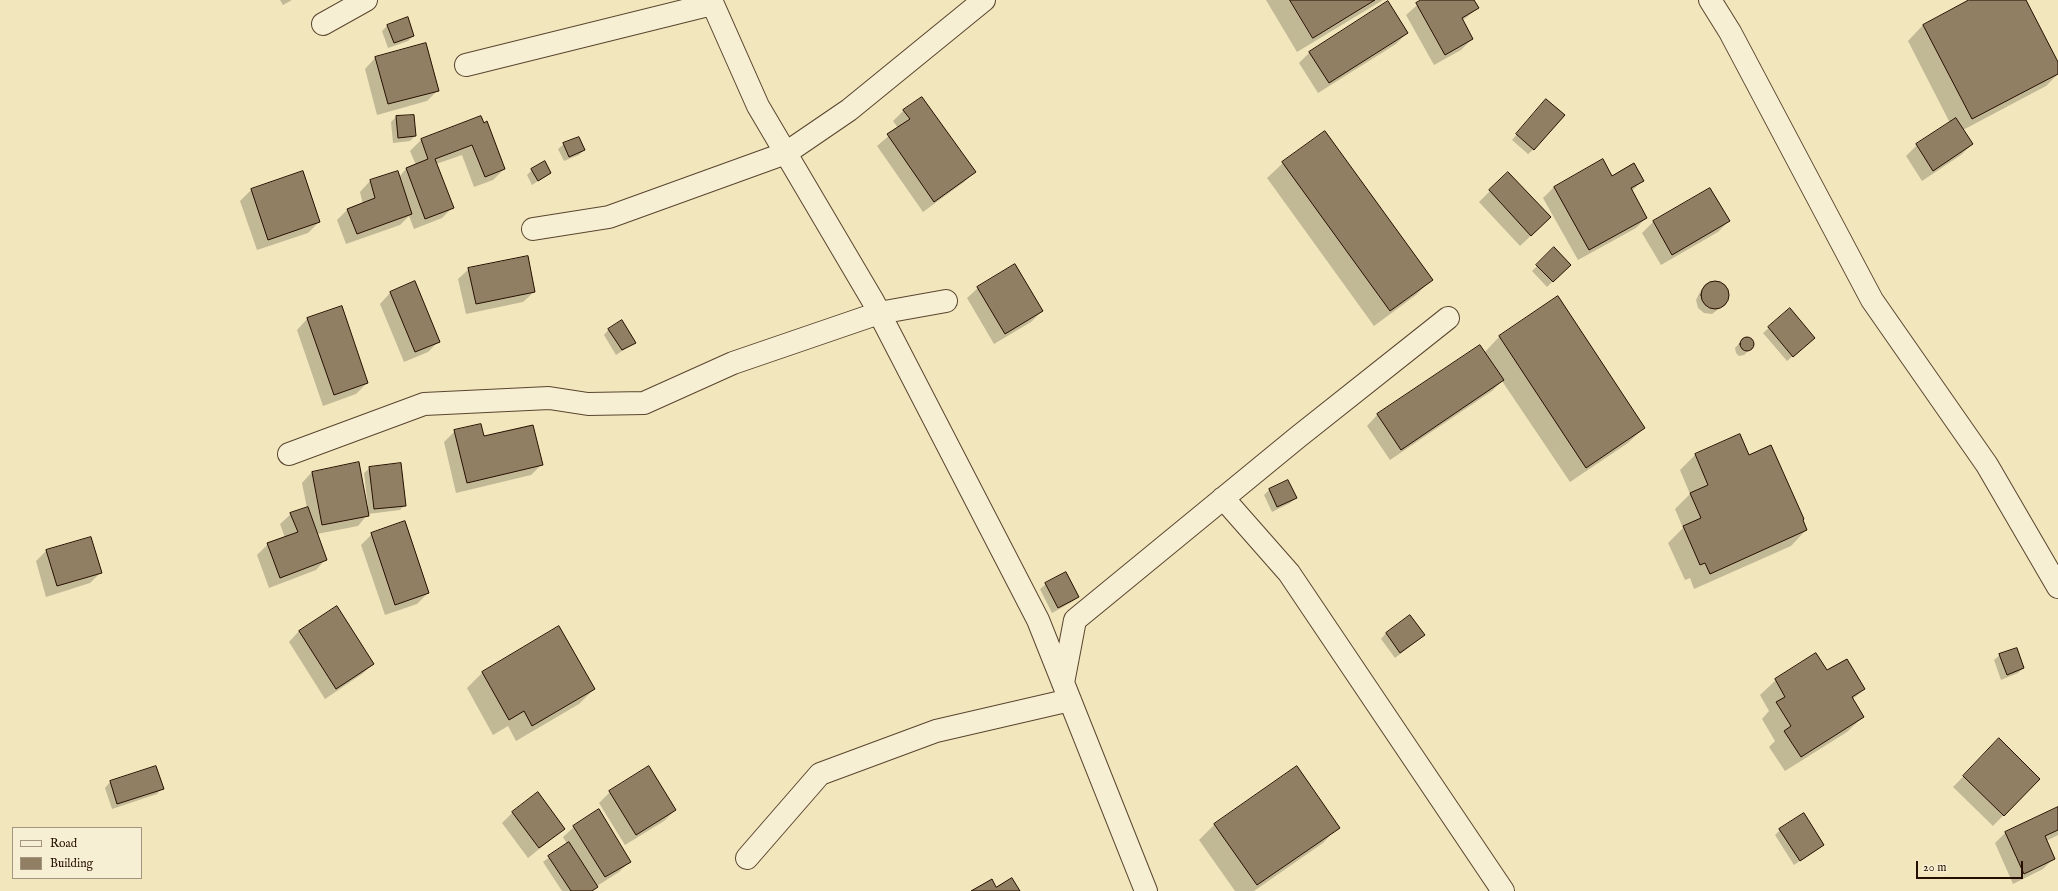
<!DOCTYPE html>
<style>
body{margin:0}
#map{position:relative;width:2058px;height:891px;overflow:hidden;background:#f2e6bc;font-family:"IM FELL English",serif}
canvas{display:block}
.legend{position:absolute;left:12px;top:827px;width:130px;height:52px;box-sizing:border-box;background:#f7efd3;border:1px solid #a3957f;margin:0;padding:5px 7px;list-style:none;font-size:12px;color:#260f00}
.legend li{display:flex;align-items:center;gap:8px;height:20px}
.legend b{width:20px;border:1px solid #a3957f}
.scale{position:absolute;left:1916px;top:861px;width:107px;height:18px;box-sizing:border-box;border:2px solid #260f00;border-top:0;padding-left:5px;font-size:12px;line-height:14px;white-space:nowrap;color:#260f00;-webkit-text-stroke:3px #f7efd3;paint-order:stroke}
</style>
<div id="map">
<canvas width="2058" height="891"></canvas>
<ul class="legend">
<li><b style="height:5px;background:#f7efd3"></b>Road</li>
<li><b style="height:11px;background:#907f62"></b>Building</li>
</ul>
<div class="scale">20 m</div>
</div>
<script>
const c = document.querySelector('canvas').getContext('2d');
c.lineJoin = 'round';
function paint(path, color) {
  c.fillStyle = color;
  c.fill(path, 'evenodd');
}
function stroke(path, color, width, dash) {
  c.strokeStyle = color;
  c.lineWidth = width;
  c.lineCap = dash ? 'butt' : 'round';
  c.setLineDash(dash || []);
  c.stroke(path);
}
paint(new Path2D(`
 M280,0H292L283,5Z
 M1266,0H1383L1297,52Z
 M1423,0H1473L1478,8L1462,21L1472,39L1461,50L1434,65L1406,15Z
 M1971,0H2025L2058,64V74L2046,86L1963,130L1972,144L1961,155L1922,181L1906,156L1917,145L1950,123L1908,41L1923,25Z
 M407,18L413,36L408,41L388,48L382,31L387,26Z
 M1407,33L1396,44L1318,93L1299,63L1310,52Z
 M375,58L438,90L427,101L377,115L365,69Z
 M1541,106L1534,149L1528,154L1512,140Z
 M904,110L974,172L964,182L923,212L877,146L898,128L893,121Z
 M396,117L415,136L410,141L393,143L391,122Z
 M481,117L504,169L493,180L474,187L462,155L436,164L453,207L442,218L414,229L409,216L400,225L346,244L337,220L347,210L363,204L360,192L370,181L397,173L399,177L406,169L416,165L410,151L421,140Z
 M564,144L584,150L579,155L564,161L558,149Z
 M1602,161L1611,177L1643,180L1632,191L1646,218L1636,228L1578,260L1543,198L1554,187Z
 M1283,163L1432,279L1416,295L1374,326L1267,178Z
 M532,170L550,173L532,185L527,175Z
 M303,172L319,222L308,233L257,250L240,201L251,190Z
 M1508,173L1539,228L1520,246L1479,202Z
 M1710,189L1729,221L1718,232L1661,265L1642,233L1653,222Z
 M1554,249L1569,265L1547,287L1532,271Z
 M469,269L534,292L523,302L466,314L458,279Z
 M1712,282L1721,283L1727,288L1729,296L1725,304L1712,314L1704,313L1698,308L1696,300L1700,292Z
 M978,288L1042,311L1031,322L994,344L967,298Z
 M390,293L439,341L428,352L404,362L380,304Z
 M1557,298L1644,428L1628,443L1570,482L1502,381L1492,391L1390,460L1367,426L1377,415L1480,346L1484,353L1499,337Z
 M1790,310L1814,338L1787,361L1763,333Z
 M307,319L367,383L356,394L323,406L297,330Z
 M609,329L634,343L616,355L604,335Z
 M1743,339H1748L1752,341L1753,346L1744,355L1739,356L1736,353L1735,348Z
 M455,431L483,437L542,464L531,475L456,493L444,442Z
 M1739,435L1749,456L1802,520L1806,530L1791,546L1694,589L1690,578L1685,580L1668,543L1683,528L1675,509L1690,494L1680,470L1695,455Z
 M370,468L405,505L400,510L368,514L358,526L317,534L326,559L316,570L269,588L257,555L268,544L285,538L280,524L291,514L307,508L302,483L312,472L368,507L364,473Z
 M1288,481L1296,498L1290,503L1272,512L1264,495L1269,490Z
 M372,534L428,593L417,604L385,615L361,545Z
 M46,551L101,572L90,583L46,597L36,561Z
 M1046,584L1078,597L1072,602L1052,613L1040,589Z
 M336,607L373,664L362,674L325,699L289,642L299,631Z
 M1386,633L1418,640L1395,658L1381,639Z
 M2000,655L2023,668L2018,673L2001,680L1994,660Z
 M483,672L594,689L579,704L516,741L508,726L493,735L467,688Z
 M1827,672L1864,689L1852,700L1863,717L1847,732L1785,771L1769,747L1775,741L1762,719L1769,711L1760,695L1776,680Z
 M1999,740L2039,779L1993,826L1953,787Z
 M156,767L162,788L157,794L112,809L105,788L110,782Z
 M610,792L675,810L664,821L625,845L599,803Z
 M2058,808V835L2046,841L2054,858L2043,869L2013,884L1995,843L2006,832Z
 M513,812L564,829L528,858L502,823Z
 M1215,824L1338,827L1323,843L1254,891H1235L1199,840Z
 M574,827L630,861L619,872L597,886L592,891H562L543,862L567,844L563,837Z
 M1780,830L1823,845L1794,865L1775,835Z`), '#0003');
const building = new Path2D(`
 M1290,0H1375L1313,38Z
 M1421,0H1474L1479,8L1462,18L1473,39L1445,55L1416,3Z
 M1969,0H2026L2058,62V74L1972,119L1923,25Z
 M1388,1L1408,33L1329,83L1309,52Z
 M408,17L414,36L394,43L387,25Z
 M426,43L439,91L388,104L375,57Z
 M922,97L976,172L934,202L887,134L910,119L903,110Z
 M1546,99L1565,115L1534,150L1516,134Z
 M414,115L416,136L398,138L396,116Z
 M481,116L484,123L487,121L505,169L485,177L472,145L435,159L454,208L425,219L406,168L428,159L421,139Z
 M1956,118L1973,144L1933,171L1916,144Z
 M1325,131L1433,280L1390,311L1282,162Z
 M579,137L585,150L569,157L563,143Z
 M1603,159L1612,176L1634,163L1644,181L1631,188L1647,218L1589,250L1554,187Z
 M545,161L551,173L538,181L531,169Z
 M303,171L320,222L268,240L251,189Z
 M398,171L412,214L357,234L347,209L375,198L370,180Z
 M1508,172L1551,217L1531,236L1489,190Z
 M1710,188L1730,221L1672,255L1653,221Z
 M1554,247L1571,265L1553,282L1536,265Z
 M528,256L535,292L476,304L468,268Z
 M1015,264L1043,311L1005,334L977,287Z
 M1701 295a14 14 0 1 1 28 0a14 14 0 1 1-28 0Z
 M415,281L440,342L415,352L390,292Z
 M1558,296L1645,428L1586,468L1499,336Z
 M342,306L368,383L334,395L307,318Z
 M1790,308L1815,338L1793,357L1768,327Z
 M622,320L636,343L622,350L608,329Z
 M1740 344a7 7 0 1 1 14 0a7 7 0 1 1-14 0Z
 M1480,345L1504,380L1401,450L1377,414Z
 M481,424L484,436L533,425L543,465L467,483L454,430Z
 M1740,434L1749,455L1771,445L1804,519L1803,520L1807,530L1710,574L1705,563L1700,565L1683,526L1701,518L1690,493L1708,485L1695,454Z
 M359,462L369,516L322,525L312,472Z
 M401,463L406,506L374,509L369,467Z
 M1288,480L1297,498L1277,507L1269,489Z
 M308,507L327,560L280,578L267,543L298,532L290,513Z
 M405,521L429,593L395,605L371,533Z
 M91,537L102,573L57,586L46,550Z
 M1066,572L1079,597L1058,608L1045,583Z
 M337,606L374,664L336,689L299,631Z
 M1410,615L1425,635L1400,653L1386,633Z
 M559,626L595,689L532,726L524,711L509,720L482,672Z
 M2017,648L2024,668L2007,675L1999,654Z
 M1816,653L1827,670L1847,659L1865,689L1852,697L1864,717L1801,757L1784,731L1791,726L1776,702L1785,697L1775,679Z
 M1999,738L2040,779L2004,816L1963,776Z
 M156,766L164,789L117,804L110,781Z
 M649,766L676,810L636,835L609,791Z
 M1297,766L1340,828L1257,885L1214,824Z
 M538,792L565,829L539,848L512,812Z
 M2058,807V830L2045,836L2055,859L2024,874L2005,832Z
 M599,809L631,862L605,877L573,826Z
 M1804,813L1824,845L1800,861L1779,829Z
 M569,842L598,887L592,891H571L548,856Z
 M1012,878L1020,891H971L992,879L996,887Z`);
paint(building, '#907f62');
stroke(building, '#260f00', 1);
const minor = new Path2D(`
 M711,0L758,106L873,301L1038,620L1146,891
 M1710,0L1730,32L1872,300L1987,465L2058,587
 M323,24L366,0
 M466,65L712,4
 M533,229L609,217L786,153L849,110L984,0
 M289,454L424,404L549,398L588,404L644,403L733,363L879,313L946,301
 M1223,498L1289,573L1503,891
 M1063,683L1075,620L1298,437L1448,318
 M747,858L820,774L936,731L1070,700`);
stroke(minor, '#59452f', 24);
stroke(minor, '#f7efd3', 22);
</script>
